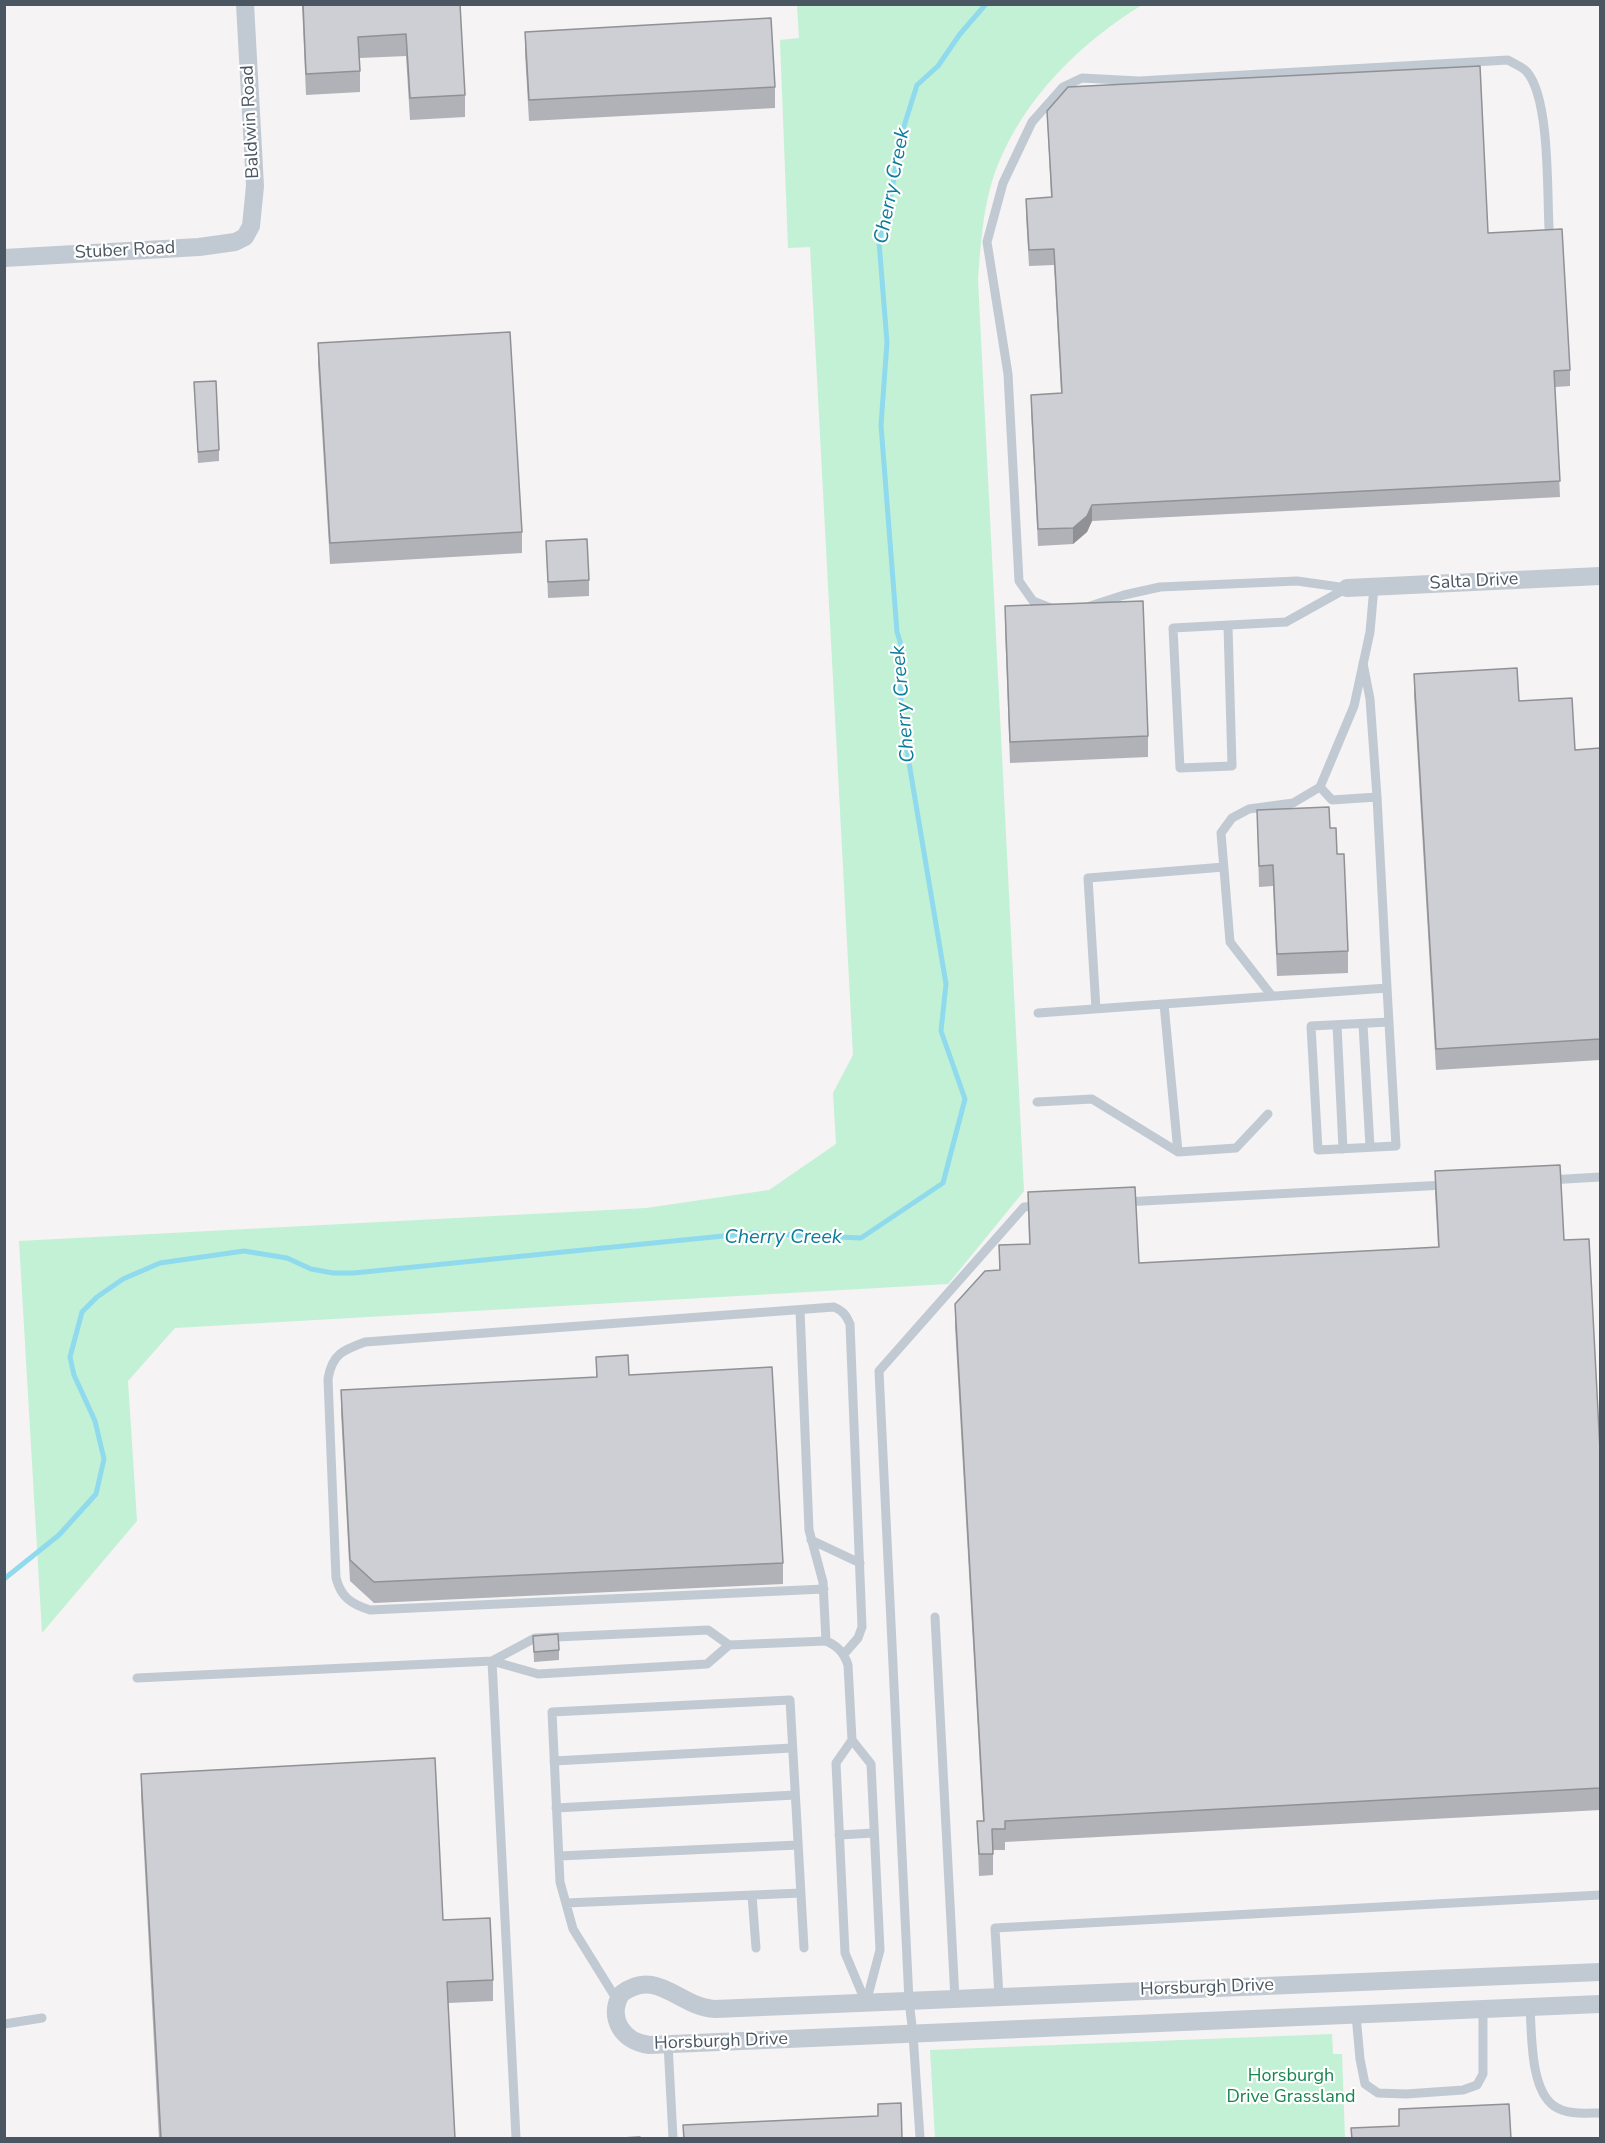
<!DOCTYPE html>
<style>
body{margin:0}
#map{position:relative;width:1605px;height:2143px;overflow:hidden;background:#f5f3f3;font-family:"Nunito Sans",sans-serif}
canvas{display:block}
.frame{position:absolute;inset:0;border:6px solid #4a5661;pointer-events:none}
</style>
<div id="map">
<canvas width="1605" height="2143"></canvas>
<div class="frame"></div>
</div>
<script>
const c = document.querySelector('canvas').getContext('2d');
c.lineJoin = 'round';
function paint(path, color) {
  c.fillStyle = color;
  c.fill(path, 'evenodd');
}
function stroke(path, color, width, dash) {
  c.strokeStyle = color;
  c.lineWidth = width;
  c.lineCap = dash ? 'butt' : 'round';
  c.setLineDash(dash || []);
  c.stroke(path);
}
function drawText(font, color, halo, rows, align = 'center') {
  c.font = font + ' "Nunito Sans",sans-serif';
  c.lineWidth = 4.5;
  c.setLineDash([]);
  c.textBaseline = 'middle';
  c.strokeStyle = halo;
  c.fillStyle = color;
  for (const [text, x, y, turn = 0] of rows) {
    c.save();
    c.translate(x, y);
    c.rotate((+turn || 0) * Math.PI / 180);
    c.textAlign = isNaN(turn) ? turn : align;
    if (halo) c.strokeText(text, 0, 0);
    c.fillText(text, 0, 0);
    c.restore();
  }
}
paint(new Path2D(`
 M797,5H1142C1080,43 1024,98 997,167C983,203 981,242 978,280L1024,1191L948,1284L175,1328L128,1381L137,1521L42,1633L19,1241L646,1208L769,1190L836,1144L833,1093L853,1055L810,247L788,248L780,40L799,38Z
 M1332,2034L1333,2054H1342L1345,2138H935L930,2050Z`), '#c3f1d5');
stroke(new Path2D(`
 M4,1579L59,1535L96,1494L104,1459L95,1421L74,1375L70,1357L82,1312L97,1297L123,1279L160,1263L244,1251L287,1258L311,1269L333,1273H354L753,1233L861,1238L943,1183L965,1099L941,1031L946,984L902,721L900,680L904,654L897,632L881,425L887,342L879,242L892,191L899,142L917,85L938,66L960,34L986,4`), '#90daee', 5);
stroke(new Path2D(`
 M1090,606L1124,595L1160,587L1297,581L1347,588
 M1053,609L1033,601L1019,581L1008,374L987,242L1003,183L1032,122L1063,87L1082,78L1139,81L1508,60C1514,64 1523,67 1527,72C1550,99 1547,191 1549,228
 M1228,626L1232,766L1180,768L1173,628L1286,622L1347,588
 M1320,787L1332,800L1377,797
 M1387,988L1396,1146L1318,1150L1311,1026L1389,1022
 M1272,996L1230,942L1221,833L1232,818L1249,809L1293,803L1320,787L1354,706L1370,632L1374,587
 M1164,1004L1178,1152
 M1096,1009L1088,878L1224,867
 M1038,1013L1387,988L1377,797L1370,699L1363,663
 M1363,1024L1370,1147
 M1337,1025L1343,1149
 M1037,1102L1092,1099L1178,1152L1236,1148L1268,1114
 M1549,1180L1600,1177
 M1124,1202L1445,1185
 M800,1310L809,1530L823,1582L826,1641
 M811,1540L860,1563
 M824,1589L370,1610C351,1604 341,1597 336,1578L328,1379C332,1354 343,1350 365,1342L834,1307C843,1311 846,1315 850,1324L862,1627L858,1638L844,1654
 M935,1617L955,1999
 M492,1661L538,1674L707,1664L729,1645L826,1641C838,1646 844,1653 848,1665L852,1740L871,1764L880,1950L866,2003
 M492,1661L535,1638L708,1630L729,1645
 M137,1678L492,1661L516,2138
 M852,1740L836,1763L845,1953L866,2003
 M554,1761L792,1748
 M556,1808L795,1795
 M839,1835L874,1833
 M559,1856L798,1845
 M752,1895L756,1948
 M566,1903L801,1893
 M999,1997L995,1928L1600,1895
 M617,2000L573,1929L560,1882L552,1712L790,1700L804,1948
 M1530,2008C1532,2035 1530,2089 1554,2106C1567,2115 1585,2113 1600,2113
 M1356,2015L1360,2059L1365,2084L1378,2093L1406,2094L1463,2090L1477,2085L1483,2074V2010
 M4,2024L42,2018
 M668,2044L673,2138
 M920,2138L913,2034L909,2001L879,1371L1024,1207L1038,1206`), '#c1cad2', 9);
stroke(new Path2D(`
 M4,258L199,247L235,242L245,237L251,226L255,186L245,4
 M1347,588L1600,576
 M1600,1972L715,2009C680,2008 657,1966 621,1994C607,2018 623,2042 649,2045L1600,2004`), '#c1cad2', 18);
paint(new Path2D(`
 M302,4H460L465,95V117L410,120L406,56L360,58V92L306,95Z
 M525,32L775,87V108L529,121L525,53Z
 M1047,111L1488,233L1570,370V386L1555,387L1560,497L1092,521L1087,532L1073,544L1038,546L1031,411V395L1061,393L1054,265L1029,266L1026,215V199L1051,198Z
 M318,343L522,532V553L330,564L318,364Z
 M194,382L219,450V461L198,463Z
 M546,541L589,580V596L548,598Z
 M1005,606L1148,736V757L1010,763L1005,628Z
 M1414,674L1519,701L1575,750L1600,748V1060L1436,1070L1414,695Z
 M1257,810L1330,828L1337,854L1348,951V973L1277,976L1273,886L1259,887Z
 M1435,1171L1564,1240L1600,1450V1810L1005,1842V1850H993V1875L979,1876L977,1821H983L955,1326V1304L999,1270V1245L1029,1244L1028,1192L1139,1263L1438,1247L1435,1192Z
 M596,1357L629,1375L783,1563V1584L374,1603L350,1581L341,1412V1390L596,1377Z
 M533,1636L559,1650V1660L534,1662Z
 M141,1774L443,1920L493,1980V2001L448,2003L455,2139H159L141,1795Z`), '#b0b2b7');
paint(new Path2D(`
 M1092,505V521L1087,532L1073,544V528Z`), '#909195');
const building = new Path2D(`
 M303,4H460L465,95L410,98L406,34L358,37L360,71L306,74Z
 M771,18L775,87L529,100L525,32Z
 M1480,66L1488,233L1562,229L1570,370L1554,371L1560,481L1092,505L1087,516L1073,528L1038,529L1031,395L1062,393L1054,249L1029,250L1026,199L1052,197L1047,111L1068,87Z
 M510,332L522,532L330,543L318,343Z
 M216,381L219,450L198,452L194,382Z
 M587,539L589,580L548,582L546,541Z
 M1143,601L1148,736L1010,742L1005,606Z
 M1517,668L1519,701L1572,698L1575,750L1600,748V1039L1436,1049L1414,674Z
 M1329,807L1330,828H1336L1337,854H1344L1348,951L1277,954L1273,865L1259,866L1257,810Z
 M1560,1165L1564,1240L1589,1239L1600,1450V1788L1005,1821V1829H992L993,1854H979L977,1821H984L955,1304L985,1271L1000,1270L999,1245L1030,1244L1028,1192L1135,1187L1139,1263L1439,1247L1435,1171Z
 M628,1355L629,1375L772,1367L783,1563L374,1582L350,1560L341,1390L597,1377L596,1357Z
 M558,1634L559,1650L534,1652L533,1636Z
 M435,1758L443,1920L490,1918L493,1980L447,1982L455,2139H161L141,1774Z
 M901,2103L902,2139H684L683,2125L878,2116V2104Z
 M1509,2104L1511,2139H1352L1351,2128L1399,2126V2109Z
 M640,2137V2139H603Z`);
paint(building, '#cdcfd5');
stroke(building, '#909195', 1.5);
drawText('18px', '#4a5661', '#fff', [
 ["Baldwin Road",251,122,-93],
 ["Stuber Road",125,251,-3],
 ["Salta Drive",1474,582,-3],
 ["Horsburgh Drive",1207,1988,-2],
 ["Horsburgh Drive",721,2042,-2]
]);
drawText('18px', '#17864f', '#fff', [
 ["Horsburgh",1291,2077],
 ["Drive Grassland",1291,2098]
]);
drawText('italic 20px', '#0c7c9b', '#fff', [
 ["Cherry Creek",893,186,-79],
 ["Cherry Creek",904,704,-95],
 ["Cherry Creek",783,1238]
]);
</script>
